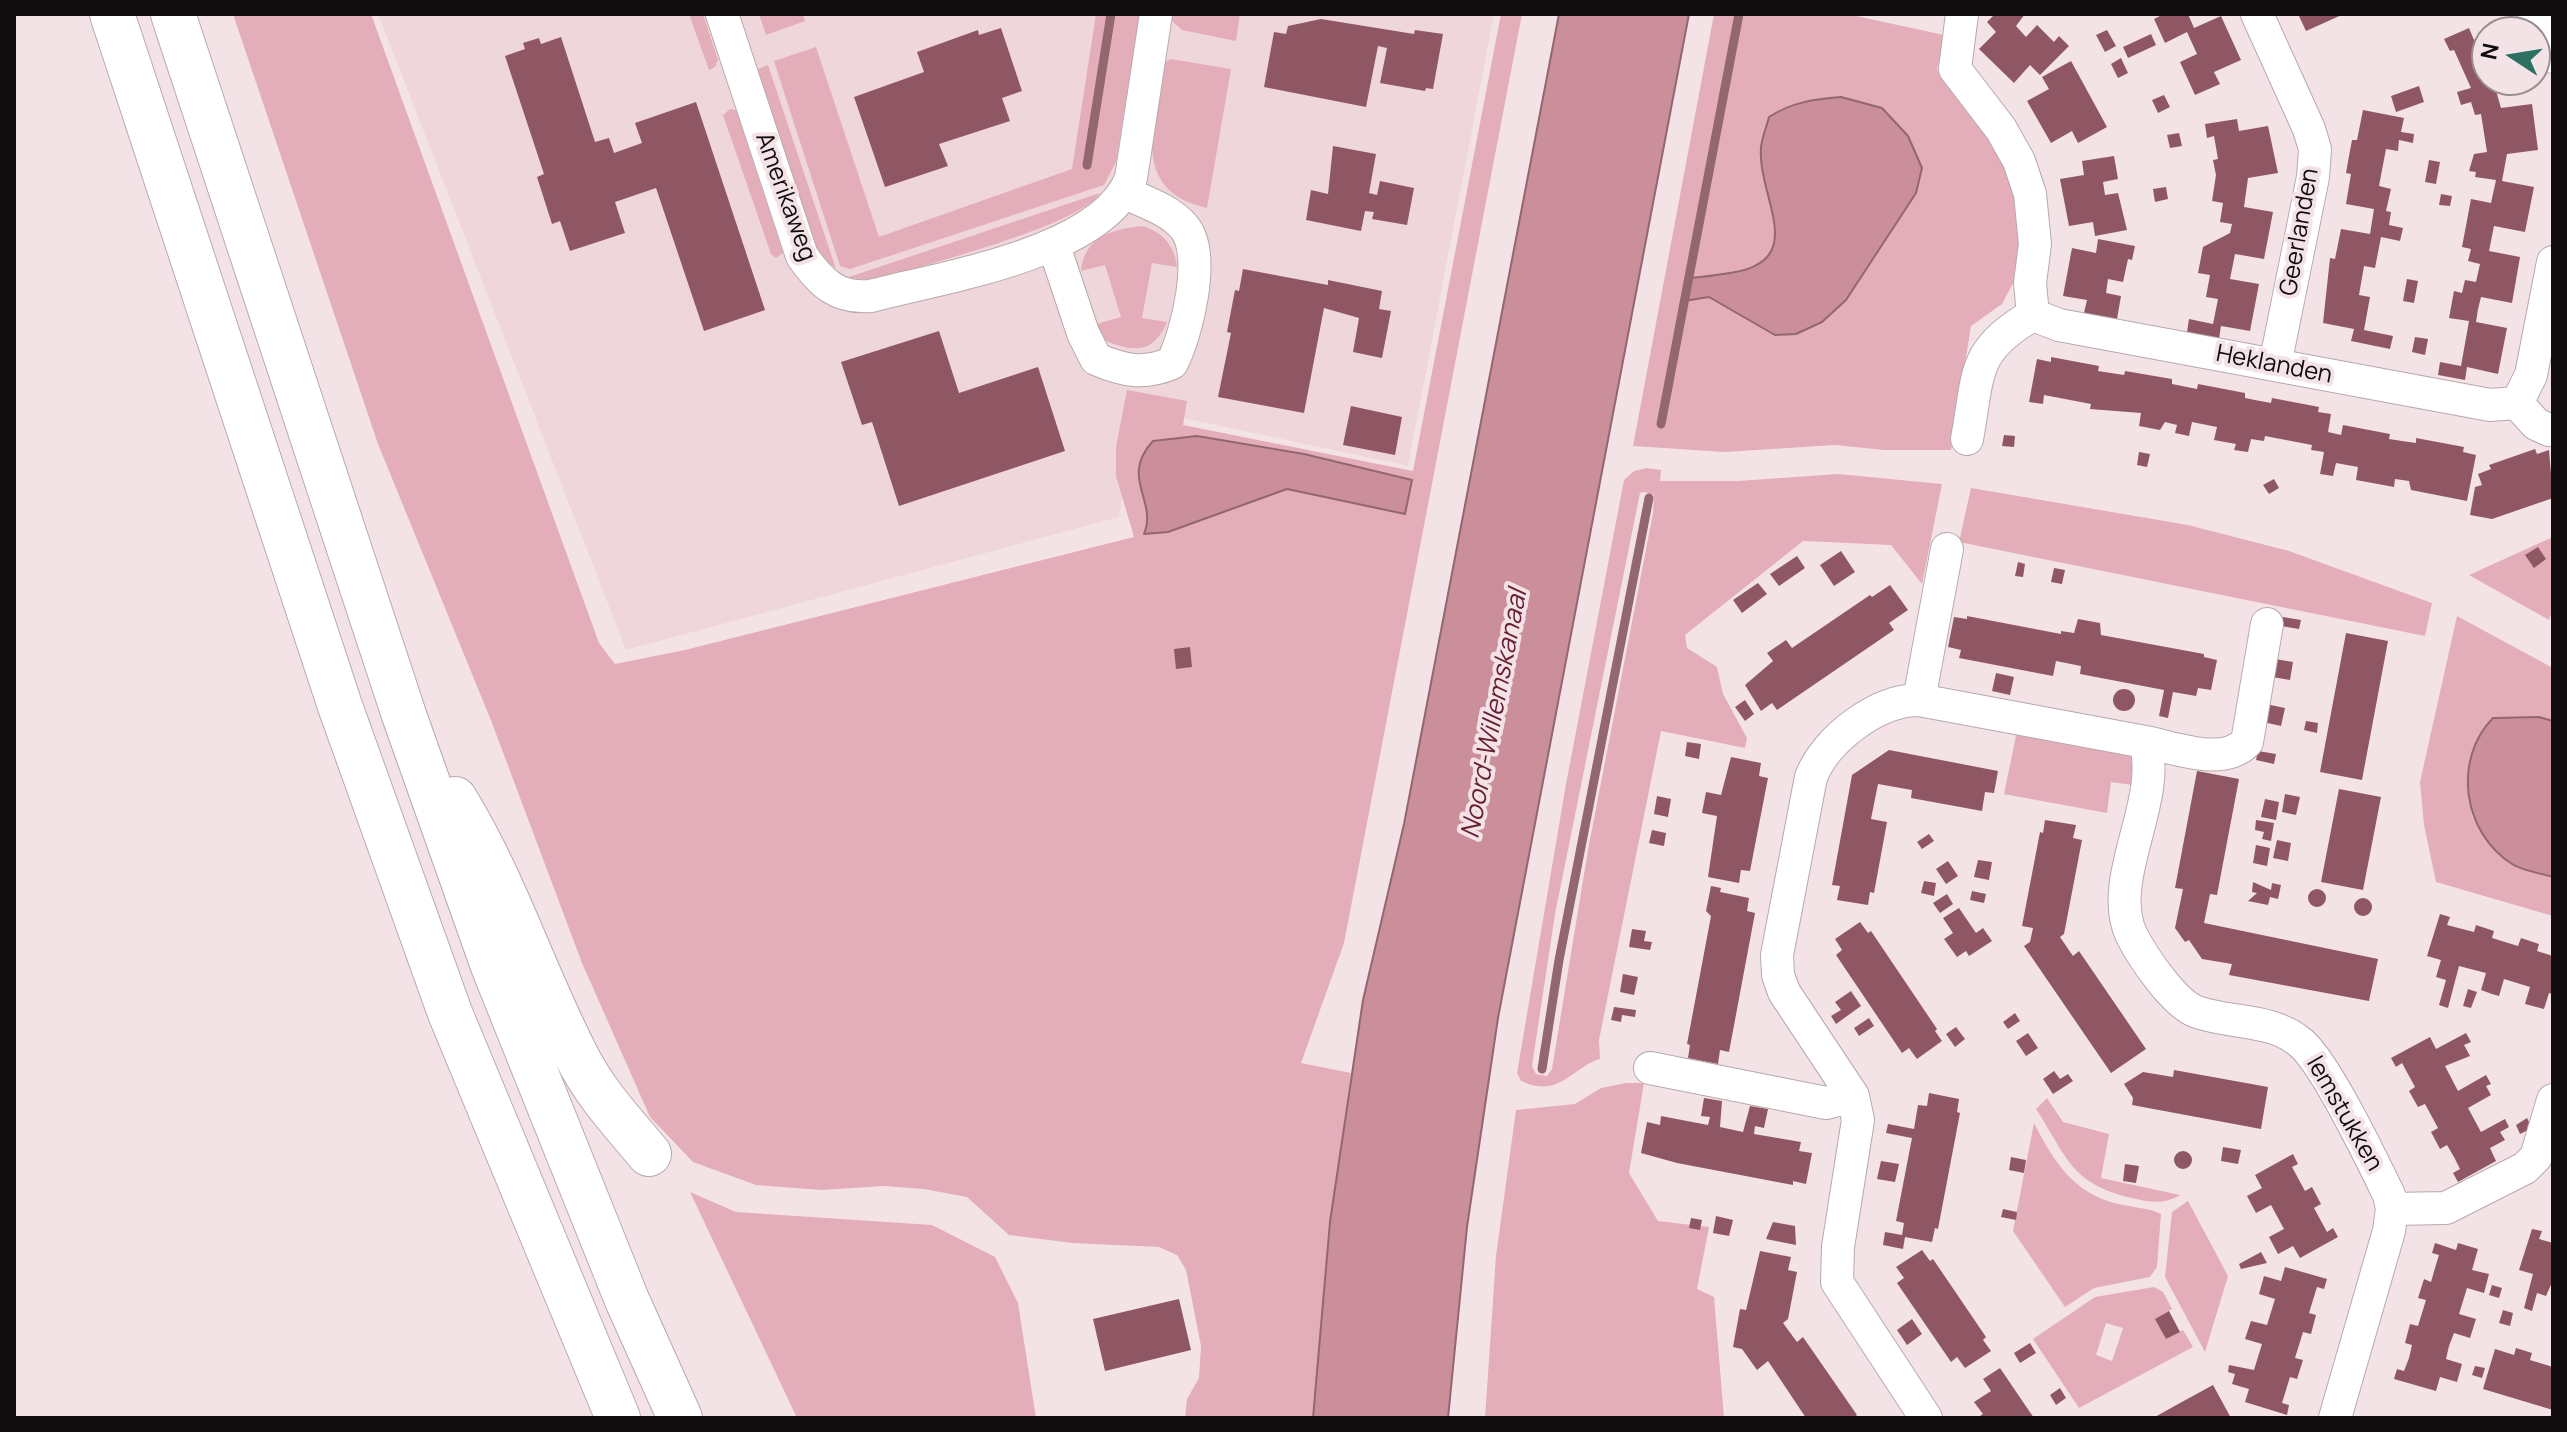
<!DOCTYPE html>
<style>
body{margin:0}
#map{position:relative;width:2567px;height:1432px;overflow:hidden;background:#f4e3e6;font-family:Manrope,sans-serif}
canvas{display:block}
.frame{position:absolute;inset:0;border:16px solid #110c0d;pointer-events:none}
.north{position:absolute;left:2471px;top:16px;width:80px;height:80px;box-sizing:border-box;background:#f4e3e6;border:2px solid #998d8f;border-radius:50%;rotate:282deg;font-size:22px;font-weight:700;line-height:32px;text-align:center;color:#110c0d}
.north::after{content:'';display:block;margin:auto;width:28px;height:36px;background:#2c7062;clip-path:polygon(50% 0,100% 100%,50% 72%,0 100%)}
</style>
<div id="map">
<canvas width="2567" height="1432"></canvas>
<div class="frame"></div>
<div class="north">N</div>
</div>
<script>
const c = document.querySelector('canvas').getContext('2d');
c.lineJoin = 'round';
function paint(path, color) {
  c.fillStyle = color;
  c.fill(path, 'evenodd');
}
function stroke(path, color, width, dash) {
  c.strokeStyle = color;
  c.lineWidth = width;
  c.lineCap = dash ? 'butt' : 'round';
  c.setLineDash(dash || []);
  c.stroke(path);
}
function drawText(font, color, halo, rows, align = 'center') {
  c.font = font + ' Manrope,sans-serif';
  c.lineWidth = 8;
  c.setLineDash([]);
  c.textBaseline = 'middle';
  c.strokeStyle = halo;
  c.fillStyle = color;
  for (const [text, x, y, turn = 0] of rows) {
    c.save();
    c.translate(x, y);
    c.rotate((+turn || 0) * Math.PI / 180);
    c.textAlign = isNaN(turn) ? turn : align;
    if (halo) c.strokeText(text, 0, 0);
    c.fillText(text, 0, 0);
    c.restore();
  }
}
paint(new Path2D(`
 M378,14H1494L1408,466L1137,408L1119,517L626,650Z`), '#efd6db');
paint(new Path2D(`
 M233,14H371L599,643L615,664L685,650L1134,537L1116,476V447L1127,390L1187,401L1183,425L1413,471L1501,14H1522L1344,943L1301,1063L1351,1073L1330,1222L1313,1418H1185L1187,1399L1199,1378L1201,1346L1186,1270L1177,1255L1159,1247L1073,1243L1009,1235L967,1197L924,1189L884,1186L822,1190L756,1185L693,1162L650,1117L582,963L492,723L378,444ZM1197,436L1304,454L1303,491L1287,489L1168,532L1145,534L1153,441Z
 M689,14H703L718,60L715,67L709,70Z
 M759,14H803L805,21L766,35Z
 M1096,14H1140L1116,162L1104,185L850,269L840,266L774,61L816,47L879,237L1072,169Z
 M1172,14H1240L1236,41L1182,30L1171,20Z
 M1714,14H1847L1944,35L1937,70L1992,138L2019,197L2018,274L2002,304L1971,326L1951,450H1884L1835,445L1725,452L1633,446ZM1765,181L1916,193L1846,300L1822,322L1775,335L1709,297L1699,278C1778,264 1784,263 1765,181Z
 M1171,59L1231,69L1207,208C1128,190 1155,122 1163,63Z
 M768,65L836,269L819,254L810,238L756,70Z
 M730,109L736,110L783,253L776,258L771,254L723,115Z
 M1100,193C1080,226 919,266 876,280L846,278Z
 M1142,226C1163,232 1175,246 1177,267L1152,263L1142,318L1167,322C1153,355 1132,352 1104,340L1097,324L1121,317L1105,265L1081,271C1084,237 1113,229 1142,226Z
 M1647,468L1661,470L1660,481H1738L1838,474L1942,484L1922,584L1891,545L1803,541L1685,635L1687,648L1717,667L1723,694L1747,738L1745,748L1661,731L1599,1040L1600,1059C1572,1067 1560,1099 1521,1081L1517,1073L1566,784L1624,480L1634,471ZM1644,492L1654,495L1653,513L1588,850L1552,1069L1547,1076L1536,1074L1532,1066L1555,914L1640,493Z
 M1971,488L2188,525L2289,551L2432,603L2425,636L1959,542Z
 M2553,537V609L2549,620L2469,575Z
 M2457,616L2553,668V721L2539,717L2470,760L2472,816L2513,865L2553,877V916L2436,882L2424,825L2420,782Z
 M2018,726L2133,755L2132,785L2111,782L2107,813L2004,794Z
 M1626,1083H1644L1629,1173L1658,1221L1709,1227L1697,1289L1714,1297L1724,1417L1485,1418L1496,1256L1516,1110L1575,1104L1601,1088Z
 M2047,1098L2063,1122L2109,1134L2101,1178L2180,1195C2163,1205 2150,1202 2132,1198C2070,1184 2067,1156 2036,1109Z
 M2034,1123C2054,1162 2073,1193 2118,1204C2131,1207 2150,1208 2161,1214L2157,1267L2150,1277L2094,1288L2065,1307L2013,1231Z
 M690,1192L736,1212L932,1225L995,1257L1018,1303L1036,1418H797Z
 M2188,1201L2228,1276L2205,1352L2165,1277L2172,1212Z
 M2154,1287L2163,1292L2172,1309L2156,1319L2166,1339L2183,1330L2193,1347L2079,1408L2033,1339L2095,1297ZM2106,1323L2123,1328L2112,1361L2096,1355Z`), '#e3aeb9');
const water = new Path2D(`
 M1559,14H1689L1498,1018L1467,1227L1448,1418H1313L1330,1222L1363,1000L1404,824Z
 M1841,97L1882,108L1908,136L1922,168L1916,193L1846,300L1822,322L1796,334L1775,335L1709,297L1684,301L1687,278C1702,278 1715,275 1730,273C1811,261 1757,198 1761,147C1762,137 1767,126 1769,117C1792,102 1815,99 1841,97Z
 M1197,436L1304,454L1412,480L1405,514L1287,489L1168,532L1144,534C1158,500 1119,478 1153,441Z
 M2539,717L2553,721V877C2540,873 2523,871 2512,864C2463,833 2452,760 2493,718Z`);
paint(water, '#cb8e9b');
stroke(water, '#936770', 2);
stroke(new Path2D(`
 M1087,165L1111,14
 M1661,424L1739,14
 M1542,1069L1559,960L1649,498`), '#936770', 9);
paint(new Path2D(`
 M1995,14H2025L2016,26L2026,37L2037,25L2054,42L2059,36L2069,46L2040,75L2030,65L2014,83L1979,49L1996,32L1987,22Z
 M2164,14H2188L2194,28L2221,16L2241,60L2214,72L2220,84L2195,95L2180,62L2197,54L2187,32L2165,43L2154,19Z
 M2298,14H2344L2306,31Z
 M1321,19L1414,34L1415,30L1443,34L1433,89L1426,88L1425,91L1380,83L1387,48L1378,46L1366,107L1264,87L1274,32L1286,34L1288,26Z
 M1001,28L1022,91L1002,98L1010,121L939,144L948,166L885,187L854,97L924,72L917,52L978,30L979,35Z
 M2469,28L2474,40L2487,34V80H2493L2501,108L2532,104L2538,150L2507,154L2502,181L2534,187L2525,232L2494,226L2489,251L2520,257L2512,303L2481,297L2478,309L2476,322L2507,328L2498,374L2467,367L2465,380L2438,375L2440,362L2461,366L2469,321L2449,318L2454,291L2462,293L2465,280L2476,282L2480,264L2468,261L2471,249L2462,247L2471,199L2491,203L2496,180L2475,177L2476,172L2469,171L2474,154L2487,152L2481,114L2475,115L2471,102L2461,105L2457,92L2471,88L2454,50L2450,51L2444,39Z
 M2107,30L2116,46L2105,52L2096,35Z
 M2151,34L2156,45L2128,58L2123,47Z
 M561,37L595,142L609,138L614,153L642,143L635,123L696,102L765,310L704,331L656,188L615,202L625,233L570,251L560,221L552,224L537,177L544,174L505,56L525,49L523,43L539,38L541,44Z
 M2121,58L2128,73L2118,78L2111,64Z
 M2071,61L2107,127L2078,143L2072,131L2051,143L2027,101L2049,89L2042,77Z
 M2419,86L2424,102L2396,112L2391,96Z
 M2164,95L2170,107L2158,113L2152,100Z
 M2363,110L2404,118L2401,132L2414,134L2413,143L2399,140L2398,151L2386,149L2379,186L2391,189L2386,211L2391,212L2389,225L2403,228L2400,241L2381,237L2375,268L2364,266L2359,295L2370,297L2364,330L2393,336L2390,349L2351,341L2354,329L2323,323L2330,258L2335,259L2341,229L2370,234L2374,209L2346,204L2351,174L2346,173L2349,156L2352,140H2357Z
 M2237,119L2239,131L2268,126L2278,173L2248,178L2244,207L2273,212L2264,259L2235,254L2230,279L2259,284L2250,331L2221,326L2219,339L2187,332L2189,319L2213,324L2218,299L2206,297L2210,275L2198,273L2203,247L2230,233L2232,224L2220,222L2223,203L2212,201L2216,175L2213,160L2218,159L2214,136L2207,138L2205,124Z
 M2179,133L2182,146L2170,148L2167,135Z
 M1333,146L1376,154L1369,193L1377,195L1380,181L1414,188L1407,225L1372,219L1374,212L1365,211L1361,231L1306,220L1311,190L1328,194Z
 M2114,156L2118,179L2103,182L2105,195L2118,193L2127,230L2095,236L2093,222L2069,226L2060,179L2084,175L2082,161Z
 M2429,160L2440,162L2436,184L2425,182Z
 M2166,187L2168,199L2155,202L2153,189Z
 M2441,194L2452,196L2450,206L2439,205Z
 M2098,239L2135,246L2132,260L2128,259L2123,282L2108,279L2106,293L2121,296L2117,319L2084,313L2087,300L2063,296L2072,248L2096,253Z
 M1243,269L1328,285V280L1382,291L1379,309L1391,311L1382,358L1353,352L1359,318L1324,308L1304,413L1218,397L1231,333L1227,332L1235,290L1239,291Z
 M2407,279L2418,281L2414,303L2403,301Z
 M939,331L959,393L1038,367L1065,451L899,506L872,422L862,425L841,362Z
 M2415,337L2428,339L2425,355L2412,352Z
 M2051,357L2099,366L2098,371L2124,375L2125,371L2172,379V384L2197,389L2198,384L2245,393V398L2260,401L2271,403L2272,398L2319,407L2318,412L2331,414L2328,432L2341,435L2343,425L2390,434L2389,439L2402,441L2416,443V438L2464,447L2463,452L2476,455L2467,501L2411,490L2409,481L2395,479L2394,487L2356,480L2358,467L2336,463L2333,476L2320,474L2324,452L2311,450L2312,445L2265,436L2264,441L2251,439L2248,452L2234,450L2236,444L2214,440L2217,427L2192,422L2189,436L2175,433L2177,425L2165,422L2160,430L2139,426L2141,413L2090,409L2091,404L2044,395L2043,404L2029,402L2037,359L2051,362Z
 M1351,406L1402,417L1395,455L1343,445Z
 M2004,435L2015,436L2014,447L2002,446Z
 M2535,449L2537,454L2549,450L2553,498L2492,519L2470,515L2475,487L2482,485L2478,474L2491,469L2489,465Z
 M2139,452L2150,454L2147,467L2137,465Z
 M2274,479L2279,488L2269,494L2263,485Z
 M2538,547L2546,559L2534,568L2525,555Z
 M1841,551L1855,572L1834,586L1820,565Z
 M1797,556L1805,568L1779,586L1770,574Z
 M2018,562L2025,564L2023,577L2015,576Z
 M2054,568L2065,570L2062,584L2051,582Z
 M1758,583L1767,594L1742,613L1733,600Z
 M1890,585L1908,610L1889,623L1894,630L1777,710L1772,703L1761,711L1745,685L1773,661L1767,653L1786,640L1792,648L1870,595L1872,597Z
 M1967,616L2061,634V631L2074,633L2078,619L2100,623L2101,635L2204,654V657L2217,660L2211,690L2198,688L2196,696L2173,692L2168,718L2159,716L2164,690L2080,674L2081,666L2056,661L2053,676L1959,658L1961,650L1948,647L1954,617L1967,619Z
 M2283,617L2301,620L2299,629L2281,626Z
 M2346,633L2388,641L2362,780L2320,772Z
 M1190,647L1192,667L1176,669L1174,649Z
 M2275,659L2293,662L2290,680L2272,677Z
 M1996,673L2014,677L2010,695L1992,691Z
 M2113 700a11 11 0 1 1 22 0a11 11 0 1 1-22 0Z
 M1745,700L1754,714L1745,721L1735,707Z
 M2266,704L2285,708L2281,726L2263,722Z
 M2306,721L2318,723L2317,733L2304,730Z
 M1687,742L1701,744L1699,759L1685,756Z
 M1889,750L1998,771L1994,793L1985,792L1982,811L1911,798L1912,790L1878,784L1871,819L1887,822L1874,893L1870,892L1868,905L1837,900L1840,886L1832,885L1852,775Z
 M2258,751L2276,754L2274,764L2256,760Z
 M1731,757L1761,763L1759,776L1768,778L1750,871L1741,870L1739,883L1708,877L1717,816L1702,813L1706,792L1721,795Z
 M2197,771L2239,779L2217,895L2210,894L2204,923L2378,959L2369,1001L2229,975L2232,964L2202,959L2189,940L2185,942L2175,928L2183,889L2175,888Z
 M2339,789L2381,797L2363,890L2321,882Z
 M2285,794L2300,797L2296,815L2282,812Z
 M1657,796L1671,799L1668,817L1654,814Z
 M2265,799L2279,802L2276,820L2261,817Z
 M2045,820L2076,825L2073,838L2082,840L2064,934L2060,937L2073,956L2079,951L2146,1049L2111,1073L2024,946L2030,942L2033,928L2022,926L2040,832L2043,833Z
 M2256,820L2274,823L2271,841L2262,839L2264,832L2255,830Z
 M1652,830L1666,833L1664,846L1649,843Z
 M1929,834L1934,841L1922,849L1917,842Z
 M2277,840L2291,843L2288,861L2273,858Z
 M2256,845L2270,848L2267,866L2253,863Z
 M1978,860L1992,862L1989,880L1974,877Z
 M1948,861L1958,876L1946,884L1936,869Z
 M1924,881L1936,883L1934,896L1921,893Z
 M2253,882L2271,890L2272,883L2281,885L2278,899L2270,897L2268,905L2248,901L2257,893L2252,892Z
 M1711,886L1721,888L1720,892L1749,898L1747,911L1755,913L1729,1052L1720,1050L1718,1064L1688,1058L1690,1045L1687,1044L1711,916L1706,911Z
 M2308 898a9 9 0 1 1 18 0a9 9 0 1 1-18 0Z
 M1972,891L1986,894L1984,903L1970,900Z
 M1947,894L1953,904L1940,913L1933,903Z
 M2354 907a9 9 0 1 1 18 0a9 9 0 1 1-18 0Z
 M1959,908L1976,933L1983,928L1992,941L1969,956L1966,951L1957,957L1944,939L1953,933L1943,918Z
 M2440,914L2450,917L2447,925L2474,932L2476,925L2494,931L2492,938L2518,946L2521,938L2539,944L2537,951L2553,956V994L2549,993L2544,1009L2525,1004L2530,987L2504,979L2499,996L2492,994L2481,990L2486,973L2459,966L2448,1008L2439,1005L2446,980L2436,977L2441,960L2427,956Z
 M1860,922L1868,933L1871,931L1937,1029L1935,1031L1942,1041L1917,1059L1909,1048L1902,1053L1836,955L1842,950L1835,939Z
 M1632,929L1646,931L1644,941L1652,942L1650,950L1629,947Z
 M1623,974L1638,977L1634,995L1620,992Z
 M2468,989L2477,992L2471,1008L2463,1006Z
 M1851,991L1861,1006L1836,1024L1831,1016L1841,1010L1835,1002Z
 M1614,1007L1636,1010L1635,1017L1622,1015L1621,1022L1611,1020Z
 M2015,1013L2020,1021L2008,1029L2003,1022Z
 M1869,1018L1874,1026L1859,1036L1854,1028Z
 M1956,1027L1965,1039L1955,1047L1946,1034Z
 M2028,1033L2038,1048L2026,1056L2016,1041Z
 M2466,1033L2471,1042L2464,1045L2470,1056L2445,1066L2458,1091L2486,1075L2491,1084L2486,1086L2491,1095L2468,1108L2481,1132L2505,1119L2509,1127L2500,1132L2505,1140L2490,1148L2496,1161L2458,1182L2453,1173L2460,1169L2454,1157L2447,1145L2440,1149L2431,1132L2438,1128L2425,1104L2418,1107L2409,1091L2415,1087L2402,1063L2396,1067L2391,1058L2430,1037L2436,1049Z
 M2174,1070L2268,1087L2261,1129L2132,1105L2133,1098L2124,1084L2143,1072L2173,1077Z
 M2054,1071L2060,1079L2068,1074L2073,1081L2053,1094L2043,1079Z
 M1929,1093L1959,1099L1957,1112L1960,1113L1938,1229L1935,1228L1932,1242L1905,1237L1903,1249L1883,1245L1885,1232L1902,1235L1904,1223L1896,1221L1912,1138L1886,1133L1888,1124L1914,1129L1918,1105L1927,1106Z
 M1704,1098L1722,1101L1720,1127L1743,1132L1750,1106L1768,1109L1764,1128L1755,1126L1754,1134L1801,1142L1799,1151L1812,1153L1806,1184L1793,1181V1185L1677,1163L1641,1153L1647,1122L1660,1125L1661,1116L1708,1125L1710,1117L1701,1116Z
 M2527,1118L2532,1128L2520,1134L2516,1125Z
 M2223,1147L2241,1150L2238,1164L2221,1161Z
 M2174 1160a9 9 0 1 1 18 0a9 9 0 1 1-18 0Z
 M2293,1154L2298,1164L2292,1167L2305,1191L2312,1187L2321,1204L2314,1208L2327,1232L2333,1228L2338,1237L2300,1258L2293,1246L2278,1254L2269,1237L2284,1229L2271,1205L2256,1213L2247,1196L2262,1188L2255,1175Z
 M2011,1157L2026,1160L2024,1173L2009,1170Z
 M1881,1161L1899,1164L1895,1182L1877,1179Z
 M2125,1164L2139,1166L2136,1183L2123,1181Z
 M2003,1209L2017,1212L2016,1220L2001,1217Z
 M1716,1216L1733,1220L1729,1236L1713,1233Z
 M1691,1218L1702,1220L1700,1230L1689,1228Z
 M1773,1222L1795,1226L1796,1245L1766,1239Z
 M2532,1229L2542,1231L2539,1239L2553,1243V1280L2546,1296L2537,1293L2532,1311L2524,1308L2533,1274L2519,1270Z
 M2435,1243L2456,1250L2458,1243L2478,1249L2472,1270L2489,1274L2484,1293L2467,1288L2459,1314L2476,1319L2470,1338L2454,1333L2449,1346L2446,1359L2462,1364L2457,1382L2440,1377L2436,1391L2394,1379L2397,1369L2404,1371L2409,1358L2412,1345L2405,1343L2410,1324L2418,1326L2426,1300L2418,1298L2424,1279L2431,1282L2435,1268L2439,1255L2432,1253Z
 M1922,1250L1930,1261L1933,1259L1986,1337L1983,1340L1991,1351L1965,1368L1957,1357L1951,1362L1897,1283L1904,1278L1896,1267Z
 M1760,1251L1791,1257L1788,1270L1797,1272L1788,1319L1783,1323L1797,1342L1803,1337L1857,1415L1853,1418H1806L1768,1361L1757,1370L1742,1349L1733,1347L1740,1309L1746,1310Z
 M2261,1252L2267,1263L2241,1269L2239,1264Z
 M2285,1267L2327,1279L2324,1289L2317,1287L2309,1313L2316,1315L2311,1334L2303,1332L2295,1358L2303,1360L2297,1379L2290,1377L2282,1403L2289,1405L2287,1415L2245,1402L2249,1389L2232,1384L2235,1374L2228,1372L2229,1365L2254,1370L2262,1344L2245,1339L2251,1321L2267,1325L2275,1299L2259,1294L2264,1276L2281,1281Z
 M2492,1285L2502,1288L2499,1298L2489,1295Z
 M1179,1299L1191,1350L1105,1371L1093,1319Z
 M2503,1310L2513,1313L2510,1326L2499,1323Z
 M2169,1311L2180,1332L2166,1339L2155,1319Z
 M1912,1319L1922,1334L1907,1345L1897,1330Z
 M2030,1343L2036,1353L2020,1363L2014,1353Z
 M2516,1348L2532,1353L2530,1360L2553,1367V1410L2483,1389L2495,1349L2514,1355Z
 M2475,1366L2485,1368L2482,1378L2472,1375Z
 M2000,1368L2021,1399L2034,1418H1977L1983,1414L1974,1402L1991,1391L1983,1379Z
 M2213,1385L2231,1418H2153L2180,1403Z
 M2060,1388L2066,1398L2056,1405L2050,1395Z`), '#8f5764');
const minor = new Path2D(`
 M722,14L802,256C821,283 837,299 871,296C943,277 1103,253 1131,178L1156,14
 M1962,14L1955,69L2001,129L2019,161L2030,194L2035,244L2030,283L2033,315
 M2257,14L2309,129L2315,149L2313,177L2275,365
 M2534,14L2553,57
 M1054,246L1083,333L1096,359C1124,371 1144,375 1172,363C1187,334 1207,253 1184,227C1170,210 1145,202 1125,193
 M2517,403L2536,424L2549,430
 M1967,439C1979,375 1971,350 2033,315L2059,325L2490,405L2517,403L2531,375L2553,262
 M1947,549L1919,700L2145,742C2163,801 2106,878 2131,934C2142,956 2174,1004 2197,1012C2231,1024 2272,1018 2301,1043C2326,1064 2373,1162 2389,1195L2392,1209L2389,1231L2335,1418
 M1919,700C1877,700 1826,739 1811,777L1777,955L1778,975L1784,992L1853,1096L1858,1120L1838,1247L1837,1282L1926,1418
 M2145,742C2177,748 2223,767 2247,742L2267,624
 M1650,1068L1826,1103L1853,1096
 M2392,1209L2446,1208L2525,1168L2536,1157L2553,1100`);
const motorway = new Path2D(`
 M112,14L340,706L450,1013L618,1418
 M173,14L404,715L493,966L627,1300L680,1418
 M455,799C505,880 533,971 576,1055C594,1092 623,1123 649,1154`);
stroke(minor, '#b8a9ac', 34);
stroke(motorway, '#b8a9ac', 46);
stroke(minor, '#fff', 32);
stroke(motorway, '#fff', 44);
drawText('24px', '#110c0d', '#f4e3e6', [
 ["Amerikaweg",785,197,70],
 ["Geerlanden",2300,232,-80],
 ["Heklanden",2274,365,11],
 ["Iemstukken",2344,1114,60]
]);
drawText('italic 26px', '#671f36', '#f4e3e6', [
 ["Noord-Willemskanaal",1495,714,-79]
]);
</script>
